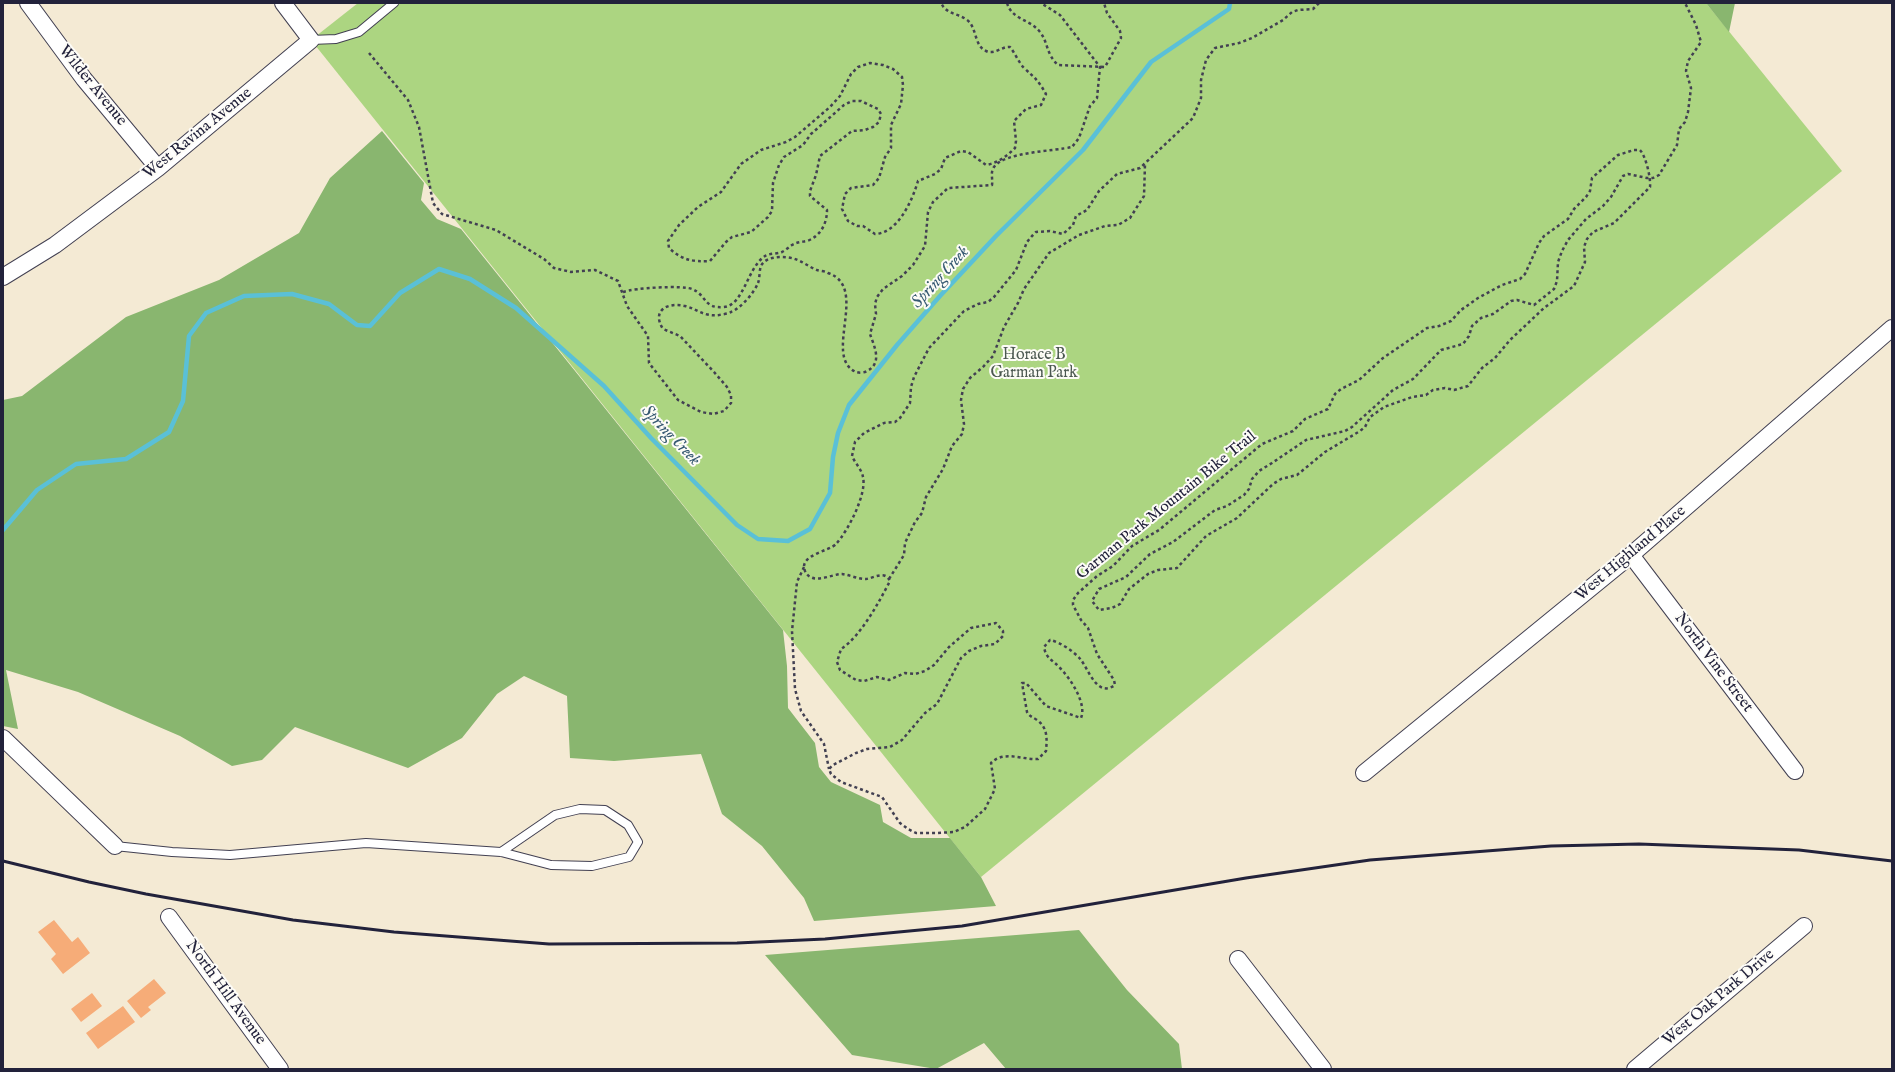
<!DOCTYPE html>
<style>
body{margin:0}
#map{position:relative;width:1895px;height:1072px;overflow:hidden;background:#f4ead4;font-family:"IM FELL English",serif}
canvas{display:block}
.frame{position:absolute;inset:0;border:4px solid #22223b;pointer-events:none}
</style>
<div id="map">
<canvas width="1895" height="1072"></canvas>
<div class="frame"></div>
</div>
<script>
const c = document.querySelector('canvas').getContext('2d');
c.lineJoin = 'round';
function paint(path, color) {
  c.fillStyle = color;
  c.fill(path, 'evenodd');
}
function stroke(path, color, width, dash) {
  c.strokeStyle = color;
  c.lineWidth = width;
  c.lineCap = dash ? 'butt' : 'round';
  c.setLineDash(dash || []);
  c.stroke(path);
}
function drawText(font, color, halo, rows, align = 'center') {
  c.font = font + ' "IM FELL English",serif';
  c.lineWidth = 4;
  c.setLineDash([]);
  c.textBaseline = 'middle';
  c.strokeStyle = halo;
  c.fillStyle = color;
  for (const [text, x, y, turn = 0] of rows) {
    c.save();
    c.translate(x, y);
    c.rotate((+turn || 0) * Math.PI / 180);
    c.textAlign = isNaN(turn) ? turn : align;
    if (halo) c.strokeText(text, 0, 0);
    c.fillText(text, 0, 0);
    c.restore();
  }
}
paint(new Path2D(`
 M358,3H1706L1842,171L981,877L311,40Z`), '#acd581');
paint(new Path2D(`
 M1706,3H1735L1729,32Z
 M382,131L424,183L421,200L437,219L461,229L783,630L787,666L788,708L815,743L819,767L831,782L880,805L883,822L911,838H950L981,877L996,906L814,921L804,898L762,846L722,814L701,754L614,761L570,758L567,696L524,676L497,694L462,738L408,768L295,727L262,760L232,766L180,736L78,692L6,670L18,729L3,726V400L22,396L126,317L219,280L299,233L330,178Z
 M1079,930L1127,990L1179,1044L1182,1069H1006L984,1043L936,1069L852,1055L765,955Z`), '#89b66f');
stroke(new Path2D(`
 M3,530L37,490L76,464L126,459L169,432L183,401L189,336L206,313L244,296L292,294L329,304L357,325L370,326L400,293L439,269L470,279L516,308L604,386L651,438L737,525L758,539L788,541L810,529L830,493L833,457L838,433L849,405L897,345L940,296L996,236L1083,150L1151,62L1229,9L1230,3`), '#5ac0d7', 4.5);
paint(new Path2D(`
 M54,920L72,942L78,937L90,953L63,974L51,959L56,954L38,932Z
 M154,979L166,993L148,1007L151,1010L141,1018L127,1001Z
 M92,993L102,1006L81,1022L71,1009Z
 M123,1006L135,1022L98,1049L86,1033Z`), '#f6ac78');
const lane = new Path2D(`
 M311,40L336,39L359,32L394,3
 M115,846L172,852L230,855L366,843L501,852L551,865L592,866L629,857L638,842L628,825L605,810L580,809L555,815L501,852`);
const street = new Path2D(`
 M28,3L84,79L158,168
 M3,277L55,245L158,168L311,40L283,3
 M1631,555L1795,771
 M3,738L115,846
 M1364,773L1631,555L1892,328
 M169,917L280,1069
 M1238,959L1323,1069
 M1635,1069L1804,926`);
stroke(lane, '#424052', 10);
stroke(street, '#424052', 18);
stroke(new Path2D(`
 M1007,3C1012,20 1030,19 1040,32C1048,42 1046,54 1058,65L1105,67L1121,38L1120,31L1107,13L1104,3
 M1319,3L1313,9L1298,10L1292,12L1283,20L1252,38L1239,43L1215,48L1206,60L1201,80V98L1193,118L1140,168L1117,174L1099,191L1087,210L1076,216L1073,225L1063,234L1050,231L1036,232L1032,236L1027,242L1016,270L994,297L988,302L978,304L964,311L929,348L914,377L911,387L910,403L900,418L895,422L884,423L864,433L855,442L852,456C855,463 862,470 863,477C867,494 848,531 836,544C830,551 798,555 805,571C812,586 831,574 842,574C850,575 858,579 866,579C874,578 885,570 890,581C879,602 861,636 841,649L837,662L840,670L856,680L864,681L877,677L889,680L905,673L915,674L925,671L934,665L949,647L971,628L996,623L1003,631V636L995,644L981,646L969,651L961,658L937,704L925,713L902,740L890,747L867,749L856,753L833,765L829,769L831,774L841,782L882,797L900,823L908,829L916,833H936L954,832L965,827L985,809L995,789L991,763C1004,750 1022,760 1038,759L1046,751C1047,739 1048,728 1037,720C1033,717 1030,717 1027,712L1022,683H1026L1046,706L1081,718C1087,704 1071,679 1060,668C1053,660 1046,659 1044,647L1050,640C1060,642 1075,652 1081,660C1089,670 1097,698 1115,685L1114,680L1097,654L1088,628L1081,620L1073,605V600L1078,593L1097,576L1113,566L1132,546L1159,530L1262,444L1293,431L1305,419L1328,409L1335,394L1341,389L1359,380L1383,358L1427,328L1439,326L1451,321L1461,310L1478,298L1502,285L1520,279L1525,274L1539,243L1544,236L1568,219L1574,209L1586,197L1590,191L1592,178L1618,155L1634,150H1640C1646,156 1651,179 1650,187L1614,223L1593,232L1587,239L1584,247L1585,262L1574,286L1544,308L1510,340L1495,358L1482,368L1468,386L1454,390L1445,388L1433,390L1426,395L1412,397L1384,407L1370,417L1365,427L1360,431L1325,452L1297,475L1281,479L1273,484L1237,518L1206,536L1177,568L1158,570L1148,574L1129,589L1120,604L1112,608L1099,610L1092,601L1099,589L1126,577L1150,554L1173,542L1215,510L1227,506L1244,495L1249,489L1252,479L1259,471L1272,463L1306,440L1345,431L1352,427L1393,390L1413,379L1441,350L1463,344L1469,336L1472,326L1481,318L1493,314L1511,301L1517,300L1534,305L1554,289L1557,281L1558,262L1562,251L1568,240L1586,219L1603,206L1611,197L1623,176L1628,174L1647,178H1653L1659,175L1677,145L1679,129L1685,122L1688,112L1691,88L1686,71L1688,61L1701,42L1696,25L1685,3
 M369,53L408,100L419,127L433,203L442,214L496,230L544,259L554,268L571,272L595,270L618,281L627,306L648,336L649,363L678,400L701,412L713,414L724,411L731,403V395L727,387L714,372L680,336L663,329C651,310 668,302 685,306C697,309 704,317 719,315C723,314 728,314 731,312C741,308 754,293 758,283C760,278 759,271 761,266C766,255 786,256 795,259C802,261 809,267 817,270C820,271 825,271 828,273C870,287 822,357 856,372C859,373 864,373 867,371C883,363 874,346 870,334L876,314L875,304L877,297L883,289L902,276L913,265L925,246L928,212L933,202L948,188L992,185C993,178 990,173 994,167C1004,152 1055,151 1072,147L1079,138L1090,106L1097,98L1100,67L1060,15L1041,3
 M623,292C634,288 682,285 692,289C707,295 703,309 724,307C744,305 747,268 765,256C770,253 777,254 782,252C786,250 789,247 792,245C797,242 802,242 807,241C821,236 827,223 827,210L810,196V191L816,175L820,156L852,131L865,130L873,127L879,122L881,114L878,109L861,101H852L844,105L811,134L803,145L784,157L779,165L773,183L772,211L768,217L751,232L732,237L726,242L710,261C692,262 682,260 669,248L668,241L679,225L698,207L721,192L741,164L761,150L786,142L795,137L830,107L840,96L851,74L858,67L870,63L883,65L893,69L902,77L903,85L901,104L891,125V148L885,157L879,178L873,185L851,188L845,194L842,209L848,221L857,226H863L875,234C898,233 912,201 918,181L935,174L941,169L945,158L961,151L968,152L986,165C998,163 1007,156 1015,148L1016,141L1014,121L1026,109L1041,105L1046,94C1038,80 1035,78 1024,68C1019,63 1015,53 1010,47C1002,46 995,55 986,51C974,46 977,27 967,20C958,13 947,15 941,3
 M804,567L797,582L792,631L795,689L801,711L824,744L829,769
 M889,579L904,555L905,543L915,522L922,513L926,497L943,469L952,446L962,434L964,424L961,400L963,389L970,378L983,367L993,356L1004,327L1018,303L1024,289L1049,253L1079,235L1105,226L1118,225L1130,218L1144,196L1145,164`), '#424052', 2.5, [3, 3]);
stroke(lane, '#fff', 8);
stroke(street, '#fff', 16);
stroke(new Path2D(`
 M3,861L89,882L146,894L293,920L394,932L549,944L737,943L825,939L962,926L1246,878L1370,860L1551,846L1639,844L1799,850L1892,861`), '#22223b', 3);
drawText('16px', '#22223b', '#fdfcf7', [
 ["Wilder Avenue",92,86,51],
 ["West Ravina Avenue",198,134,-39],
 ["Garman Park Mountain Bike Trail",1167,506,-39],
 ["West Highland Place",1631,554,-40],
 ["North Vine Street",1713,663,53],
 ["North Hill Avenue",225,993,54],
 ["West Oak Park Drive",1719,998,-40]
]);
drawText('16px', '#4b5850', '#fdfcf7', [
 ["Horace B",1034,356],
 ["Garman Park",1034,374]
]);
drawText('italic 17px', '#365972', '#fdfcf7', [
 ["Spring Creek",941,278,-48],
 ["Spring Creek",670,436,46]
]);
</script>
